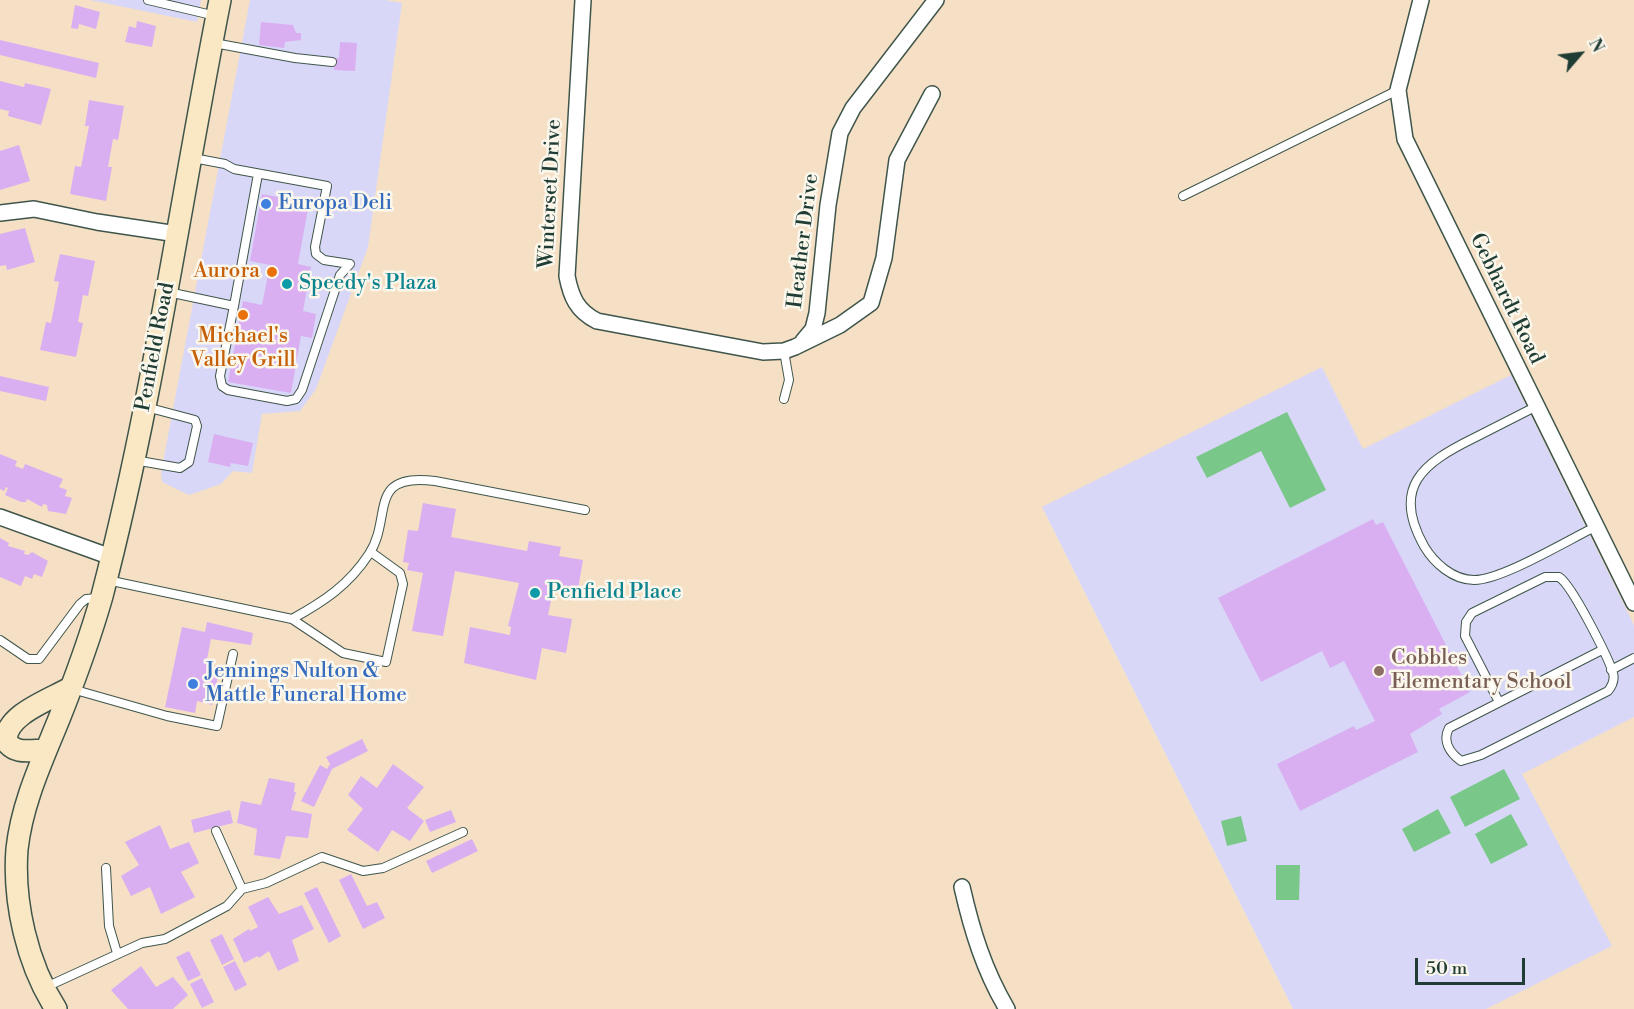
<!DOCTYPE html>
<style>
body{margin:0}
#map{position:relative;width:1634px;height:1009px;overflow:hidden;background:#f5e0c6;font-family:"Libre Bodoni",serif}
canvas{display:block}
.north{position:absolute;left:1550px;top:24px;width:60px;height:60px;-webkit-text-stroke:4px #fbf7ec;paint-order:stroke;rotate:62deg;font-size:16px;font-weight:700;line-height:24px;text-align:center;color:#1f3d34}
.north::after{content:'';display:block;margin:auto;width:21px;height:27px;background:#1f3d34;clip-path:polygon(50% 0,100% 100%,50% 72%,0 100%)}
.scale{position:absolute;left:1415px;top:958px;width:110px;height:27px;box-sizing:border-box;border:3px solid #1f3d34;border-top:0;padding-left:8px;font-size:18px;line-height:21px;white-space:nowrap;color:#1f3d34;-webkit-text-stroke:4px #fbf7ec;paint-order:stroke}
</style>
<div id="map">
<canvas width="1634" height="1009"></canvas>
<div class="north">N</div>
<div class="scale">50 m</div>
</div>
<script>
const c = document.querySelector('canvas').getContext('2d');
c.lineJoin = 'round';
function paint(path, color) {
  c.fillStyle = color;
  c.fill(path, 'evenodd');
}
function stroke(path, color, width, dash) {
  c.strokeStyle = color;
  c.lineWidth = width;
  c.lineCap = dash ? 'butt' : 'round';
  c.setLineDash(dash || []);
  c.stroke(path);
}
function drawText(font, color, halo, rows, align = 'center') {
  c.font = font + ' "Libre Bodoni",serif';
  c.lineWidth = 5;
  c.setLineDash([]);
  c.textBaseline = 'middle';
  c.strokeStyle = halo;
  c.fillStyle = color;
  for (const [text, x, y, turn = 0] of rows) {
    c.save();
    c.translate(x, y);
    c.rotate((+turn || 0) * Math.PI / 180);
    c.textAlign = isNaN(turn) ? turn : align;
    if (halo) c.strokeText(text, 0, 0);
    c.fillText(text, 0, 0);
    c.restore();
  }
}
paint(new Path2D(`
 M90,0H201L197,22Z
 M250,0H385L402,3L368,247L316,389L300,411L262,414L252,473L233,471L221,484L189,495L162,482L161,473Z
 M1322,367L1363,449L1511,375L1634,625V717L1522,774L1612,946L1486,1009H1293L1042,507Z`), '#d9d7f8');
paint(new Path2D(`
 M1287,412L1326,490L1290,508L1261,451L1207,478L1196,457Z
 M1504,769L1520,799L1465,827L1450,797Z
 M1438,809L1451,833L1414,852L1402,829Z
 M1511,814L1528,845L1491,864L1475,834Z
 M1241,816L1247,841L1227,846L1221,821Z
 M1276,865H1300L1299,900H1276Z`), '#79c889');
paint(new Path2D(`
 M75,5L100,12L96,29L79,24L78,29L71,28Z
 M137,21L156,26L152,47L125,42L129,26L136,28Z
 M261,22L293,25L296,33H301V40L285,42L284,48L259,45Z
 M0,40L99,63L96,78L0,55Z
 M340,42L357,43L355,71L334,70L335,58H339Z
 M0,81L24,87L25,83L51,89L41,125L8,116L9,111L0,109Z
 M89,100L124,106L118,140L113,139L108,167H112L106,201L70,194L75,166L81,167L89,126H85Z
 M19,145L30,181L0,190V151Z
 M262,194L309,203L298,264L311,267L303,311L316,314L312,338L301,336L291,393L228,382L243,301L262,305L270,265L250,261Z
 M25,228L35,262L7,270L6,265L0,266V234Z
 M60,254L95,261L88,296L83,295L78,322L83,323L76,357L40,350L46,322L51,323L59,282L54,281Z
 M0,376L49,387L46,401L0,391Z
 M214,434L253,443L248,466L231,463L230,467L208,462Z
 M0,454L17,461L15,466L23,469L25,464L63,479L59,487L67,490L65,496L72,498L66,514L48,511L47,505L43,504L42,507L27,499L26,502H21L5,495L8,488L6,487L4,491L0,489Z
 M423,503L456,509L451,537L527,551L529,541L561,547L559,556L583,560L577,595L553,591L548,615L572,619L566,653L542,648L536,680L464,663L470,627L510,635L511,627L508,626L519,583L455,571L443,636L412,631L423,573L407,570L409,563L403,562L408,530L418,531Z
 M1373,519L1376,525L1383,522L1470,692L1439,709L1442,714L1410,734L1418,752L1300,811L1277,764L1354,726L1356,730L1375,721L1344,661L1330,668L1322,651L1261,682L1218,598Z
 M0,538L9,543L8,546L25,551L24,554L28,555L32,552L48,561L42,577L34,574L32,579L25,576L21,586L0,577Z
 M207,622L253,633L251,645L211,639L206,664L220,667L212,705L197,701L195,713L165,707L182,627L205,632Z
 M362,739L368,751L332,769L314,807L301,801L320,765L327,769L330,764L326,757Z
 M393,764L424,787L407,808L424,821L410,841L392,830L378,852L347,830L363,809L348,795L361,776L377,788Z
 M269,778L295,783L294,792H296L291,810L312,814L308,838L286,836L280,859L254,855L257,829L237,823L241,801L261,805Z
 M230,810L233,823L194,833L191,820Z
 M451,810L456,822L430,832L425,820Z
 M160,825L170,849L189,842L199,863L181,872L195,897L161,914L150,887L131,896L121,876L139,865L125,842Z
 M472,839L478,851L432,873L426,861Z
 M351,874L367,906L377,902L385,918L363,929L339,880Z
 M317,887L341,936L329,943L304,893Z
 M268,897L279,914L302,905L314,929L292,940L299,961L278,971L269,951L259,958L258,956L244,963L233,939L249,929L250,931L258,927L248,907Z
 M222,934L234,959L222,965L210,940Z
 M189,951L201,975L188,981L176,957Z
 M235,961L247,985L235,991L223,967Z
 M141,966L156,987L173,977L188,995L173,1009H128L111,990Z
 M202,978L214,1002L202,1008L190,984Z`), '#d9aff1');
const lane = new Path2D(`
 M148,0L216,16
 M214,43L295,58L332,62
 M1183,196L1398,90
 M168,292L234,306L220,376L222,386L228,390L287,401L296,399L302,390L340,275L350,264L324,260L316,254L315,247L327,186L234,169L225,164L193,158
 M234,306L258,174
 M784,351L789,380L784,399
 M1535,407C1515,417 1494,428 1474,438C1423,463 1391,487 1424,546C1434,563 1453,580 1474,580C1502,580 1568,540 1595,527
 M134,460L180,468L189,462L197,426L195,420L146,407
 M107,580L292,619C323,602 349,585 369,554C393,518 366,472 435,481L585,510
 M292,619L343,653L386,662L403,584L400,573L371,552
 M0,640L28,659H39L80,604L86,599L98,598
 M1611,670L1634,658
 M72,689L167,716L217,726L233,654
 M1499,702L1465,636L1466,622L1472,613L1545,577H1559C1572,585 1608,657 1613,673C1615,680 1612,686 1608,691L1481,755L1461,761C1450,753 1442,741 1449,728L1602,650
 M216,831L242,889
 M106,868L109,926L117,953
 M46,987L142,943L165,939L227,906L242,889L266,883L322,857L363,871L383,868L463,832`);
const street = new Path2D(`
 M583,0L567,276C571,297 577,311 597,321L763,352L784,351L795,347L840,325L871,303L884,258L897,160L932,94
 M1421,0L1398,90L1405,139L1634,603
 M0,213L34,209L97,222L177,234
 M803,341L813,329L817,313L828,205L840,133L853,108L936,0
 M0,517L111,557
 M962,887C972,931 984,970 1007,1009`);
const secondary = new Path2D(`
 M46,750C31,750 15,755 6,741C5,715 49,700 70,688
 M56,1009C27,964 13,902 17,849C22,803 42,761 59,719C75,679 90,638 102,596C153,400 181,198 220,0`);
stroke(lane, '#3f554a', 10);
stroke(street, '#3f554a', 18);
stroke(secondary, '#3f554a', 24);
stroke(lane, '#fff', 8);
stroke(street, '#fff', 15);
stroke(secondary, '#fae7c3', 21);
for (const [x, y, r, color] of [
 [266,204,6,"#3f7fe0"],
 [272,272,6,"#e8710a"],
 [287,284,6,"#0f9aa8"],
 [243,315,6,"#e8710a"],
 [535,593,6,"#0f9aa8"],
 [1379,671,6,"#8d6e63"],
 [193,684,6,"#3f7fe0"]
]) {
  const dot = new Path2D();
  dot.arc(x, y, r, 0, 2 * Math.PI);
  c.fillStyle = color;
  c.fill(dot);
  stroke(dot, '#fbf7ec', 2);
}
drawText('21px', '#1f3d34', '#fbf7ec', [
 ["Winterset Drive",551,194,-87],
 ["Heather Drive",804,241,-83],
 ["Gebhardt Road",1506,299,64],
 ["Penfield Road",156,347,-79]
]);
drawText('21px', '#366cbe', '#fbf7ec', [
 ["Europa Deli",278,204],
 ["Jennings Nulton &",205,672],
 ["Mattle Funeral Home",205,696]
], 'left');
drawText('21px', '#c56008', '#fbf7ec', [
 ["Aurora",260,272],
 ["Michael's",243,337,"center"],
 ["Valley Grill",243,361,"center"]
], 'right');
drawText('21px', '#0d838f', '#fbf7ec', [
 ["Speedy's Plaza",299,284],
 ["Penfield Place",547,593]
], 'left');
drawText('21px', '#785e54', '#fbf7ec', [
 ["Cobbles",1391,659],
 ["Elementary School",1391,683]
], 'left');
</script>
